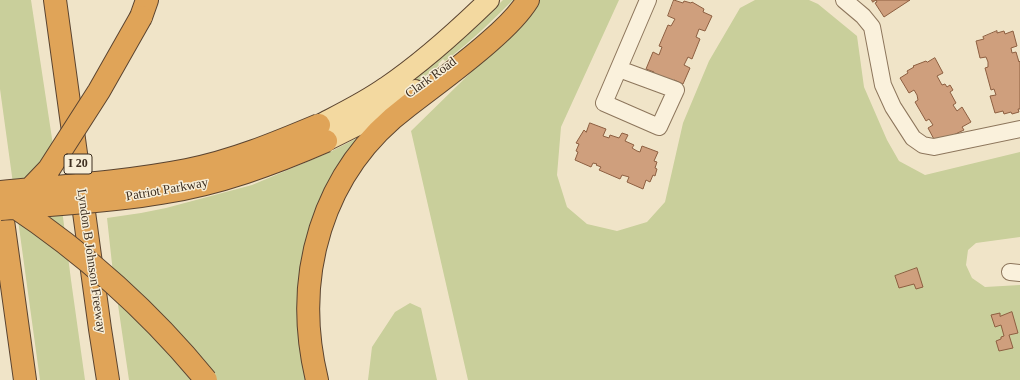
<!DOCTYPE html>
<style>
body{margin:0}
canvas{display:block;background:#f0e4c8}
</style>
<canvas width="1020" height="380"></canvas>
<script>
const c = document.querySelector('canvas').getContext('2d');
c.lineJoin = 'round';
function paint(path, color) {
  c.fillStyle = color;
  c.fill(path, 'evenodd');
}
function stroke(path, color, width, dash) {
  c.strokeStyle = color;
  c.lineWidth = width;
  c.lineCap = dash ? 'butt' : 'round';
  c.setLineDash(dash || []);
  c.stroke(path);
}
function drawText(font, color, halo, rows, align = 'center') {
  c.font = font + ' Georgia,serif';
  c.lineWidth = 3;
  c.setLineDash([]);
  c.textBaseline = 'middle';
  c.strokeStyle = halo;
  c.fillStyle = color;
  for (const [text, x, y, turn = 0] of rows) {
    c.save();
    c.translate(x, y);
    c.rotate((+turn || 0) * Math.PI / 180);
    c.textAlign = isNaN(turn) ? turn : align;
    if (halo) c.strokeText(text, 0, 0);
    c.fillText(text, 0, 0);
    c.restore();
  }
}
paint(new Path2D(`
 M0,0H31L58,178L71,280L85,380H40L0,89Z
 M503,0H513C492,21 471,41 448,59L445,61L443,59L438,64L439,65L436,68L406,90L410,78L468,34Z
 M538,0H619L561,127L557,175L567,207L587,224L617,231L647,222L665,202L683,123L709,61L740,8L755,0H809L818,4L857,36L864,87L887,140L899,161L925,175L1020,152V237L976,243L968,250L966,265L972,278L985,287L1020,285V380H468L411,131L505,39Z
 M361,136L325,198L310,380H216L113,273L107,218L141,213L166,208L252,185L328,153Z
 M117,298L195,380H129Z
 M410,303L421,308L437,380H368L372,347L395,312Z`), '#c9cf9b');
const building = new Path2D(`
 M674,0L683,3L684,1L691,3L692,2L704,9L703,12L712,16L705,31L699,29L696,37L700,39L692,59L688,57L684,65L690,68L683,84L674,80L673,83L653,75L654,72L646,69L653,52L659,55L662,47L659,46L668,25L671,26L675,19L668,16Z
 M872,0H910L884,17L875,3L877,2L876,0L873,2Z
 M997,31V33L1004,31L1005,34L1013,31L1017,46L1011,48L1012,53L1016,52L1019,62L1020,61V109H1018L1019,112L1012,114L1011,112L1004,114L1003,111L995,113L990,96L996,95L994,89L991,90L985,68L988,67V62L986,57L980,58L976,41L984,39L983,37Z
 M935,58L943,73L937,76L942,85L945,84L947,87L950,85L953,90L950,92L956,103L953,105L957,111L962,107L971,122L962,127L964,130L936,143L928,128L933,125L929,119L926,121L915,102L918,100L917,95L914,90L909,93L900,78L908,73L907,71L914,67L913,66L926,61L927,62Z
 M590,123L606,129L603,136L609,138L610,135L619,138L622,133L628,135L625,141L634,145L632,148L637,151L640,152L642,146L658,152L654,161L657,162L655,168L657,169L655,176L653,175L650,182L646,180L643,189L627,182L629,177L622,175L620,179L599,170L601,167L596,165L597,164L593,163L591,167L575,160L578,152L576,151L579,144L576,143L584,130L586,132Z
 M917,268L923,287L916,289L914,284L899,288L895,276Z
 M1012,312L1018,333L1009,335L1013,348L999,351L996,341L1001,339V337L1004,336L1001,325L995,327L991,315L1000,313V316Z`);
paint(building, '#cf9f7d');
stroke(building, '#8d5f41', 1);
const minor = new Path2D(`
 M844,0L863,16L872,27L883,85L893,107L913,138L923,145L934,147L1020,129
 M619,69L676,90L659,127L604,103L648,0
 M1010,272L1020,273`);
const major = new Path2D(`
 M319,125C342,113 365,102 386,87C423,62 457,31 489,0
 M326,141L364,122L415,90`);
const highway = new Path2D(`
 M55,0L100,329L108,380
 M141,17L147,0
 M0,199L25,380
 M317,380C292,277 321,171 408,106C435,85 463,65 489,42C503,30 518,16 528,0`);
stroke(minor, '#8d765c', 18);
stroke(major, '#5b4430', 22);
stroke(highway, '#5b4430', 24);
stroke(minor, '#faf1dc', 16);
stroke(major, '#f3d9a0', 20);
stroke(highway, '#e0a458', 22);
const highwayBridge = new Path2D(`
 M0,192C62,186 125,182 187,170C233,161 276,143 319,125
 M26,193L49,169L99,91L141,17
 M12,205C84,253 151,313 206,380
 M0,209C53,204 109,202 161,193C219,184 273,164 326,141`);
stroke(highwayBridge, '#5b4430', 24, []);
stroke(highwayBridge, '#e0a458', 22);
for (const [x, y, w] of [
 [78,164,28]
]) {
  const box = new Path2D();
  box.roundRect(x - w / 2, y - 10, w, 20, 3);
  c.fillStyle = '#f7eed8';
  c.fill(box);
  stroke(box, '#3d2e20', 1);
}
drawText('bold 12px', '#3d2e20', null, [
 ["I 20",78,164]
]);
drawText('13px', '#3d2e20', '#f7eed8', [
 ["Clark Road",431,78,-36],
 ["Patriot Parkway",167,190,-10],
 ["Lyndon B Johnson Freeway",91,261,82]
]);
</script>
